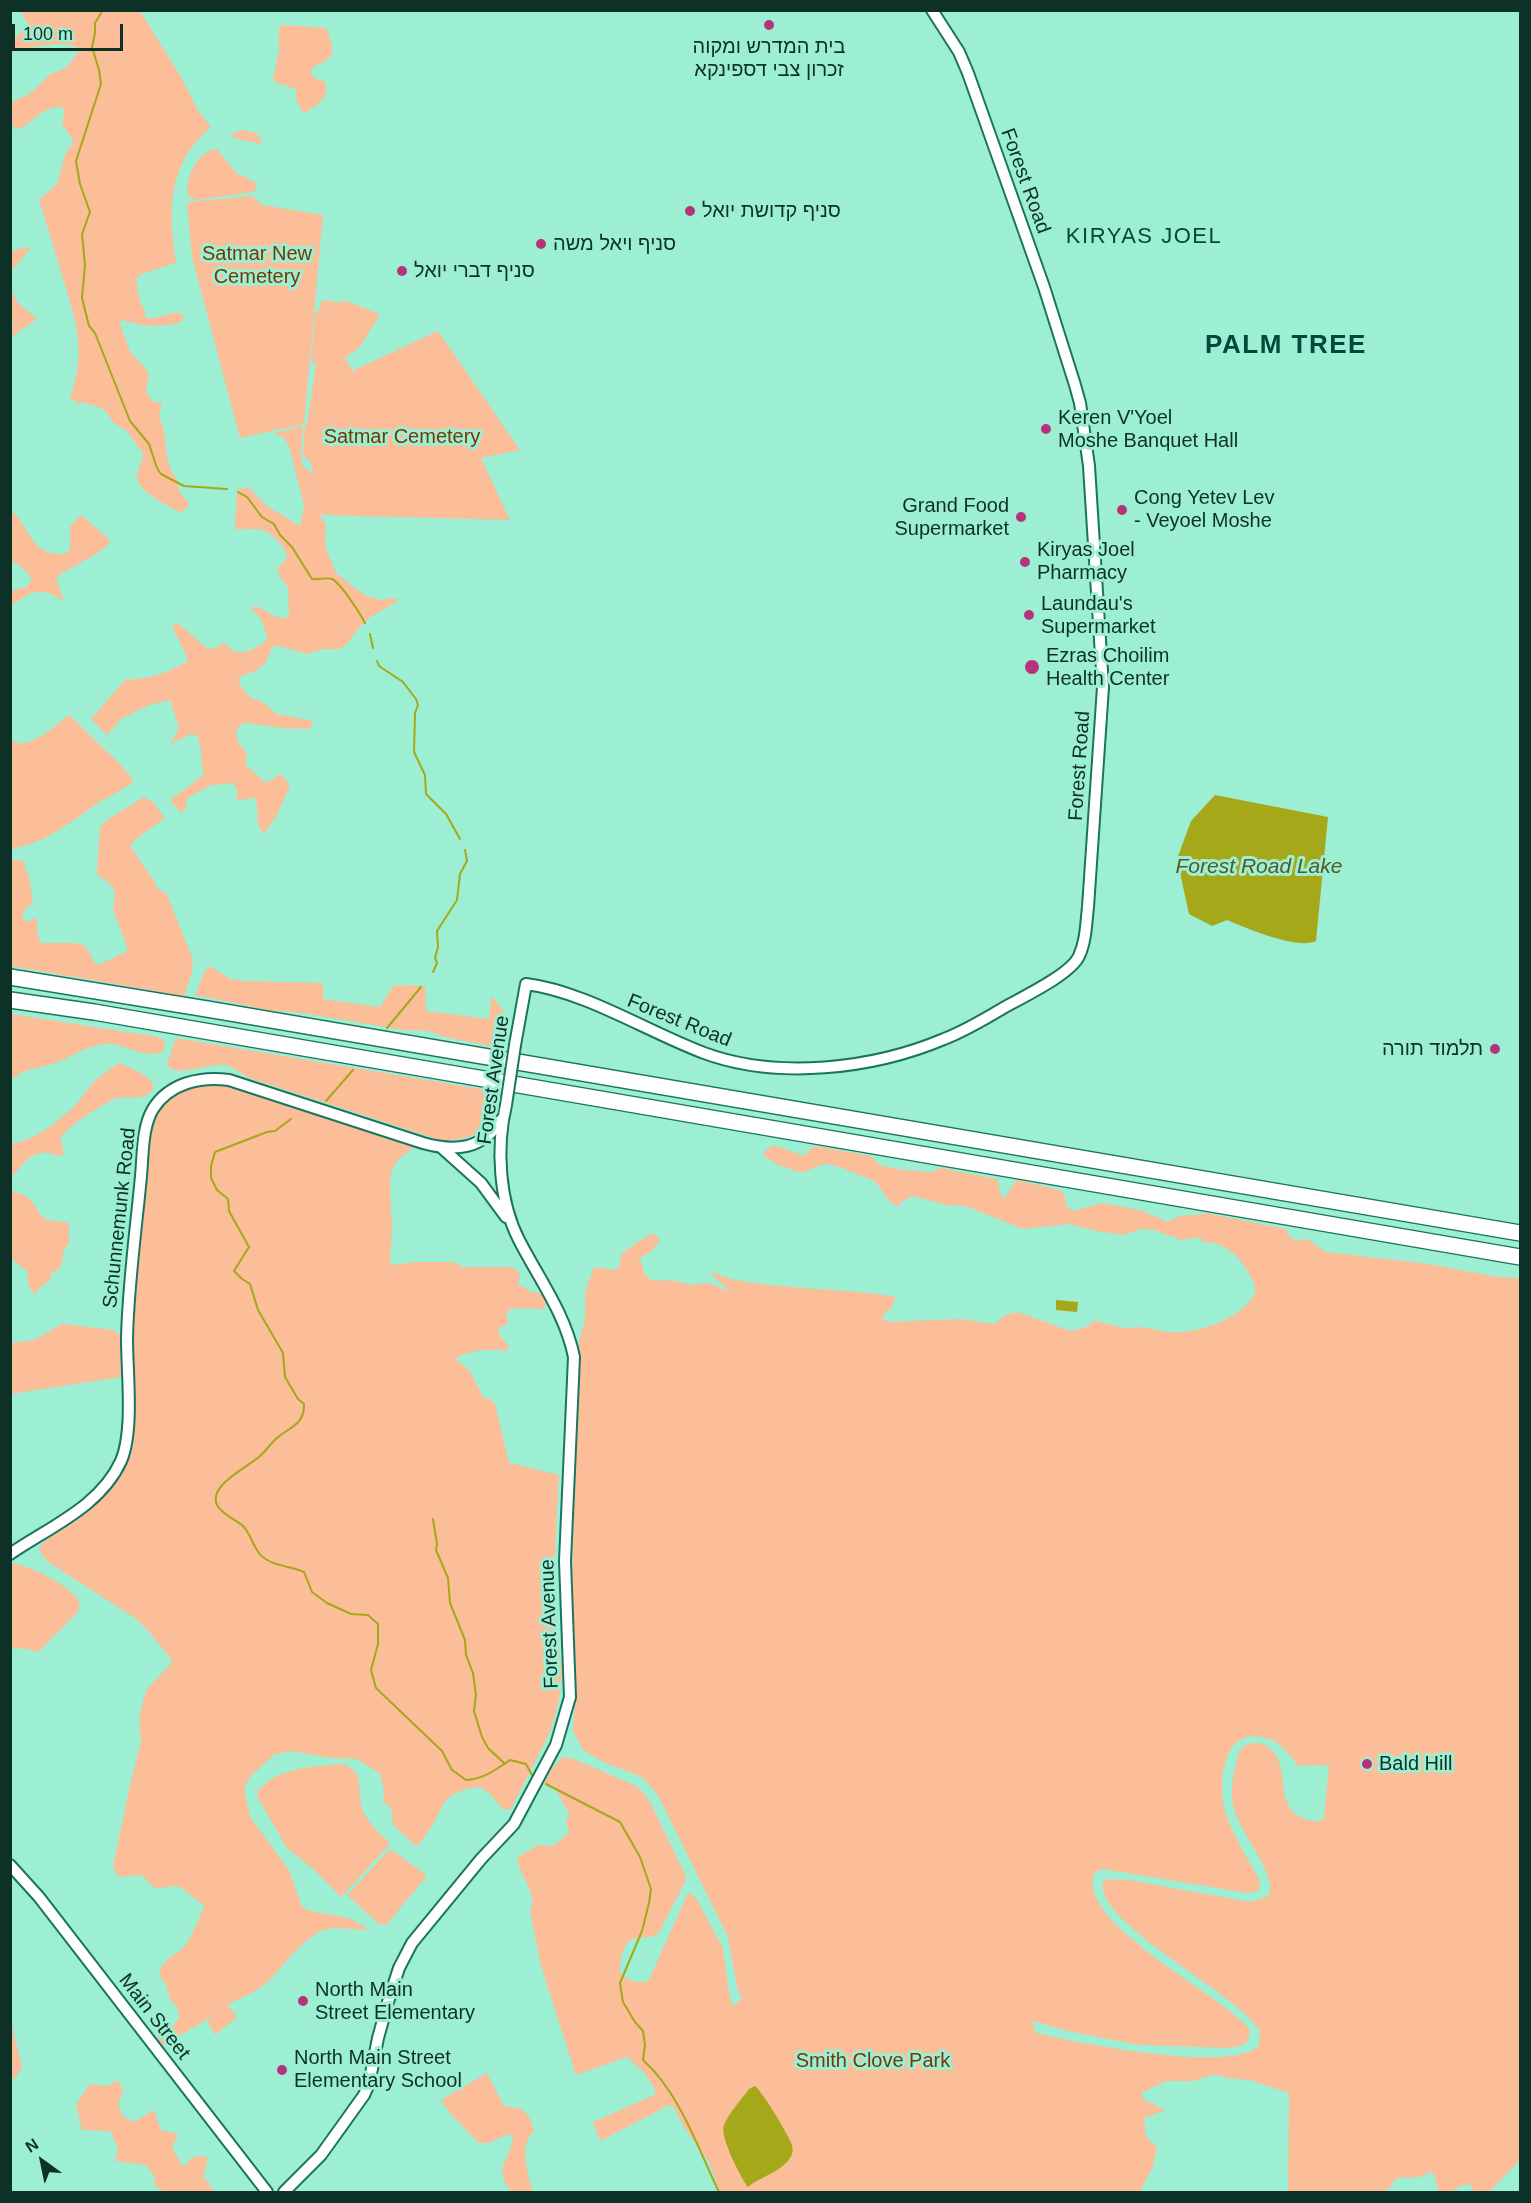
<!DOCTYPE html>
<meta charset="utf-8">
<style>
body{margin:0}
#map{position:relative;width:1531px;height:2203px;overflow:hidden;background:#9cefd3;font-family:Helvetica,sans-serif}
canvas{display:block}
.frame{position:absolute;inset:0;border:12px solid #0d3127;pointer-events:none}
.north{position:absolute;left:12px;top:2131px;width:60px;height:60px;-webkit-text-stroke:4px #9cefd3;paint-order:stroke;rotate:327deg;font-size:16px;font-weight:700;line-height:24px;text-align:center;color:#0d3127}
.north::after{content:'';display:block;margin:auto;width:21px;height:27px;background:#0d3127;clip-path:polygon(50% 0,100% 100%,50% 72%,0 100%)}
.scale{position:absolute;left:12px;top:24px;width:111px;height:27px;box-sizing:border-box;border:3px solid #0d3127;border-top:0;padding-left:8px;font-size:18px;line-height:21px;white-space:nowrap;color:#0d3127;-webkit-text-stroke:4px #9cefd3;paint-order:stroke}
</style>
<div id="map">
<canvas width="1531" height="2203"></canvas>
<div class="frame"></div>
<div class="north">N</div>
<div class="scale">100 m</div>
</div>
<script>
const c = document.querySelector('canvas').getContext('2d');
c.lineJoin = 'round';
function paint(path, color) {
  c.fillStyle = color;
  c.fill(path, 'evenodd');
}
function stroke(path, color, width, dash) {
  c.strokeStyle = color;
  c.lineWidth = width;
  c.lineCap = dash ? 'butt' : 'round';
  c.setLineDash(dash || []);
  c.stroke(path);
}
function drawText(font, color, halo, rows, align = 'center') {
  c.font = font + ' Helvetica,"Noto Sans Hebrew",sans-serif';
  c.lineWidth = 6;
  c.setLineDash([]);
  c.textBaseline = 'middle';
  c.strokeStyle = halo;
  c.fillStyle = color;
  for (const [text, x, y, turn = 0] of rows) {
    c.save();
    c.translate(x, y);
    c.rotate((+turn || 0) * Math.PI / 180);
    c.textAlign = isNaN(turn) ? turn : align;
    if (halo) c.strokeText(text, 0, 0);
    c.fillText(text, 0, 0);
    c.restore();
  }
}
paint(new Path2D(`
 M11,11H140L182,79L197,109L211,127C167,164 168,211 176,263L141,274L136,279L139,299L146,314L145,318H156L177,312L184,316L182,321C163,329 142,326 122,320L120,324L130,351L149,373L146,393L154,402L162,403L159,417C167,431 164,449 169,464C172,475 180,480 179,491L189,504L185,510L180,512C169,507 135,489 137,476C137,467 144,461 143,453L126,430L115,424L104,409L86,403H78L70,398C87,350 76,321 62,275C54,250 47,225 39,200L57,184L65,155L73,143V140L62,124L64,115L63,107C38,106 34,126 15,129L11,121L10,103L31,93L49,75L66,68L80,50C66,38 27,48 11,53V43L28,24L21,12Z
 M283,25L326,28C330,37 337,53 327,60C321,64 315,65 310,70L315,79L324,81C332,95 317,106 306,112L302,111L296,99V89L275,82L273,79L279,50V27Z
 M243,130L256,133L262,141L260,144L231,137L235,132Z
 M215,149L218,150L236,173L255,182L257,187L253,192L197,200L189,197C182,181 198,152 215,149Z
 M252,196L262,205L323,215L304,424L240,438L192,257L187,202Z
 M22,248H31L11,271V252Z
 M10,287L18,303L37,319L11,337V331L14,323L11,321Z
 M324,300L340,303L343,300L380,314L360,347L344,358H346L352,371L438,331L520,450L481,458L510,520L320,515L311,463L303,455L305,425H307L316,363H312L311,360L315,314L321,306V301Z
 M303,426L301,455L303,467L310,471L313,476L320,516L326,525L325,547L336,573L364,595L380,600L397,598L398,601L369,618L357,630L347,644L340,649H322L307,654L280,646L272,647L266,662L257,670L240,677L239,683L248,696L264,703L276,714L309,720L313,723L309,729L282,728L246,723L240,725L236,731L238,742L247,754L245,764L266,783L281,774L290,786L276,816L264,834C252,820 261,811 255,798L238,800L236,797L238,792L233,783L211,785L187,798L186,808L181,813L170,800L204,775C199,761 204,749 197,736L191,734L170,744L179,728L170,700L149,705L121,719L107,735L91,719L125,680C154,678 161,675 187,662V657L172,626L178,623L206,648L214,649L223,643C228,645 231,650 235,651C244,656 260,646 267,640C266,628 261,616 251,608L256,606L276,617L286,618L289,614L288,587L281,579L277,570L288,556C273,530 265,527 235,530L237,490L248,487L267,506L300,526L304,505L289,446L284,438L274,433Z
 M11,511C30,526 29,551 57,554C64,554 66,554 70,549V526L81,515L109,539L110,542C106,551 69,568 58,576L57,582L64,601C41,586 31,590 11,606V591L26,587L32,580C27,570 20,565 11,561Z
 M69,715L119,763L134,781C123,790 110,796 98,803C64,826 52,840 11,849V740C26,753 56,725 69,715Z
 M144,797L153,802L165,818L137,838L130,846L156,884L157,889L166,893L193,959L192,972L184,996L11,966V860H23L30,882L33,903L27,907L22,915L26,923L35,917C40,926 35,935 41,943H75L86,946L95,964L98,965L126,952L127,946L113,910L115,892L110,884L97,874L100,827L107,820Z
 M210,966L230,979L243,981L323,983V999L380,1007L394,985L425,986L426,1011L489,1019L491,998L493,997L509,1019L506,1049L444,1037L429,1031L403,1030L308,1014L269,1010L195,995L205,971Z
 M11,1014L158,1037L163,1039L165,1046L163,1051C145,1061 124,1042 105,1044C86,1046 75,1055 58,1062C40,1069 28,1067 11,1079Z
 M176,1038L480,1089C488,1092 489,1095 491,1103C500,1132 463,1142 440,1140L249,1078C242,1075 233,1066 225,1065C208,1062 176,1080 167,1064Z
 M119,1063C126,1065 148,1076 151,1081C154,1085 153,1087 152,1091C140,1102 130,1095 117,1098C108,1100 63,1129 61,1138C60,1144 65,1149 63,1156C57,1156 54,1154 48,1153C30,1150 22,1167 11,1177V1143C31,1144 65,1117 78,1102C83,1096 87,1089 93,1083C101,1075 110,1069 119,1063Z
 M207,1085L229,1087L414,1147L397,1161L391,1172L390,1182L392,1230L390,1263L394,1265L416,1262H452L464,1267H512L520,1273L518,1285C528,1287 527,1294 541,1293L547,1304L543,1309L515,1308L507,1311V1325L499,1327C497,1336 503,1340 509,1345L506,1351C493,1348 465,1351 455,1359L470,1371L483,1397L490,1399L495,1404L509,1463L559,1475L553,1590L562,1675L558,1706L549,1734L511,1809L505,1810C498,1805 493,1795 485,1790C479,1786 474,1787 467,1789C443,1795 443,1807 432,1826C428,1832 423,1838 419,1845L416,1846L393,1825L391,1808L383,1801L384,1791L380,1773L356,1759L331,1758L293,1751L275,1754L251,1776L245,1786V1794L250,1817L289,1870L302,1907L310,1911L348,1918L369,1929C355,1931 341,1926 327,1929C304,1934 281,1972 261,1987C251,1995 239,1998 228,2005L237,2017L215,2035L207,2021L219,2012L163,2046L156,2039C176,2022 189,2021 169,1997C169,1988 165,1982 159,1975C162,1958 176,1956 186,1945C189,1941 203,1912 204,1906L179,1886L155,1888L141,1875L119,1877L113,1867L130,1785L141,1742L139,1719L144,1697L147,1689L170,1665L172,1660L146,1628L135,1618L48,1562L39,1550C42,1538 64,1530 74,1522C96,1507 131,1472 133,1445C136,1407 131,1368 132,1330C133,1288 139,1245 142,1203C145,1175 143,1139 158,1113C168,1095 187,1086 207,1085Z
 M773,1145L804,1156L814,1146L871,1156L879,1165L903,1170L933,1172L940,1168L997,1179L1001,1195L1004,1198L1017,1180L1060,1190L1064,1194L1067,1207L1073,1211L1103,1203L1140,1210L1168,1222C1185,1211 1189,1218 1206,1213L1286,1229L1289,1236L1297,1241L1305,1239L1309,1240L1326,1252L1429,1264L1497,1277L1520,1278V2160L1489,2192H1473L1472,2186L1465,2184L1450,2192H1439L1434,2174L1430,2172L1421,2177L1397,2178L1386,2192H1288L1289,2093L1250,2080L1226,2078L1217,2075H1211L1194,2081H1167L1142,2092L1143,2099L1165,2110L1144,2118L1146,2137L1157,2147L1153,2166L1140,2192H720L709,2162L684,2127L673,2106H667L600,2141L593,2122L648,2098L655,2094L656,2091L644,2072L627,2057L576,2075L541,1966L530,1911C539,1892 519,1877 517,1858L538,1845L553,1846L569,1833L566,1822L569,1814L567,1810L556,1790L544,1784L551,1769L563,1757L574,1759L636,1786L642,1791L650,1802L686,1876L685,1882L658,1934C650,1939 642,1936 633,1939C622,1944 620,1962 620,1972C628,1981 637,1985 649,1980L687,1895L690,1893L696,1898L723,1948L729,1994L733,2006L742,1999L738,1991L728,1937L658,1795L642,1777L603,1762L583,1750L573,1730L576,1691L572,1577L579,1341L585,1319V1292L594,1267L615,1270L619,1267L622,1253L652,1233L660,1240L654,1249L640,1258L644,1273L651,1280L674,1281L694,1285L705,1283L713,1284L729,1292C725,1283 714,1280 711,1271C729,1281 749,1282 769,1285C811,1290 854,1289 896,1297L892,1307L881,1318L890,1322L959,1319L995,1324L1004,1316L1017,1312L1071,1331L1086,1327L1096,1320C1105,1323 1114,1326 1123,1328C1128,1329 1132,1327 1137,1327C1148,1327 1158,1331 1169,1332C1198,1334 1245,1319 1256,1290C1249,1267 1229,1239 1202,1243L1201,1237L1181,1240L1154,1230L1141,1229L1124,1235L1096,1231L1069,1224L1023,1229L966,1206L946,1205L914,1196L902,1201L897,1207C886,1200 884,1192 876,1182C873,1180 832,1164 829,1164C819,1164 811,1170 802,1173L778,1165L763,1155L765,1151ZM1251,1736C1280,1738 1281,1746 1299,1766L1322,1765L1329,1767L1324,1817L1320,1821C1314,1822 1308,1820 1302,1818C1270,1805 1296,1754 1261,1744C1255,1742 1248,1743 1243,1747C1238,1751 1237,1758 1236,1764C1232,1778 1230,1795 1234,1809C1241,1833 1267,1863 1270,1884C1271,1889 1269,1893 1267,1897L1250,1902L1129,1880L1107,1879L1103,1882C1094,1923 1238,1993 1260,2031L1259,2045C1235,2075 1073,2042 1036,2033L1032,2021L1072,2032L1140,2045L1227,2048L1240,2046L1248,2041L1250,2030C1227,1997 1071,1922 1095,1872L1103,1869L1248,1893L1258,1891L1260,1883L1258,1877C1236,1837 1212,1807 1226,1760C1231,1746 1237,1738 1251,1736Z
 M10,1191C15,1192 20,1193 24,1195C45,1209 30,1221 66,1222L69,1225V1243L63,1252V1259L60,1268L50,1275L51,1280L39,1288L36,1294L33,1293L29,1287L27,1271L11,1258Z
 M62,1324L114,1330L120,1336L121,1377L11,1394V1343L34,1340Z
 M10,1563C25,1563 73,1587 78,1600C81,1606 79,1610 76,1614L37,1653C31,1646 19,1651 11,1647Z
 M341,1764C368,1770 355,1794 363,1811C368,1823 381,1834 390,1844L341,1897L313,1869L287,1848L258,1798L257,1792C277,1767 312,1767 341,1764Z
 M389,1850L395,1852L427,1876L387,1924L380,1925L347,1895Z
 M11,2021L22,2067L15,2079L11,2077Z
 M487,2073L504,2106L522,2109L530,2118L534,2131C518,2144 528,2174 533,2192H511C492,2164 510,2163 513,2137L509,2134L489,2143H479L450,2113L441,2100Z
 M118,2080L123,2091L118,2104L123,2116L134,2122L154,2110L161,2130L178,2134L172,2147L183,2167L193,2157L204,2156L208,2159L203,2176L215,2192H165L155,2186L154,2176L146,2165L115,2161L118,2148L110,2131L82,2130L76,2104L90,2084L108,2086Z`), '#fcbd99');
paint(new Path2D(`
 M1215,795L1328,817L1316,941C1297,950 1246,928 1227,920L1212,926L1189,914L1177,859L1191,821Z
 M1056,1300L1078,1302L1077,1312L1056,1310Z
 M755,2086C764,2094 787,2133 792,2145C793,2150 793,2154 790,2158C780,2173 761,2176 748,2187C741,2178 719,2136 724,2125C729,2113 741,2100 749,2089Z`), '#a5a818');
stroke(new Path2D(`
 M103,10L95,23V33L92,47L99,70L101,84L76,161L80,184L90,212L82,234L85,265L82,298L89,326L95,333L130,421L149,444L157,468L161,474L184,486L227,489
 M238,492L247,497L262,517L274,524L280,535L292,547L312,579C319,580 326,577 332,579C340,582 361,615 365,623
 M370,634L373,648
 M377,661L379,666L403,682L416,699L418,705L415,713L414,752L425,775L426,794L446,814L460,839
 M433,972L437,963L435,958L438,947L437,931L457,900L460,874L467,861L465,850
 M387,1028L421,987
 M326,1101L353,1070
 M291,1119L275,1131L267,1132L215,1152L211,1166V1178L217,1190L228,1199L229,1211L249,1247L234,1271L242,1279L250,1284L258,1310L283,1353L285,1377L298,1399L304,1404C305,1423 291,1427 278,1437C271,1443 266,1451 259,1457C247,1467 208,1486 217,1505C222,1514 234,1519 242,1525C250,1532 252,1544 259,1553C269,1566 290,1566 304,1572L312,1592L327,1603L351,1614L368,1615L378,1624V1644L371,1670L376,1688L442,1751L452,1770L466,1780C484,1779 495,1770 510,1760L526,1764L532,1775
 M433,1519L437,1544L436,1550L448,1578L450,1603L465,1640L466,1655L473,1673L476,1695L474,1711L482,1737L488,1748L505,1764
 M546,1784L620,1822L640,1857L651,1889L649,1903L642,1931L620,1983L623,2002L635,2022L643,2031L645,2045L643,2060C680,2093 698,2149 719,2192`), '#a5a818', 2);
const minor = new Path2D(`
 M515,1045L526,984C584,991 648,1032 704,1053C777,1080 873,1069 944,1039C965,1031 985,1019 1005,1007C1023,997 1071,974 1079,956C1086,941 1086,924 1088,907L1103,687L1089,466L1080,403L1075,385L1044,287L968,73L959,52L932,10
 M442,1148L481,1183L506,1217
 M10,1554C49,1527 100,1507 121,1461C134,1431 127,1373 127,1339C128,1285 136,1230 141,1176C143,1155 142,1127 153,1109C169,1083 201,1076 229,1080L423,1143C455,1152 482,1150 502,1119
 M10,1865L39,1897L267,2192
 M284,2192L321,2155L364,2095L369,2084L378,2038L388,2002L399,1968L412,1943L481,1859L514,1824L556,1745L570,1697L565,1561L574,1357C565,1313 539,1279 519,1240C499,1201 496,1147 506,1105`);
const highway = new Path2D(`
 M10,977L207,1009L1520,1233
 M10,1000L94,1012L1520,1257`);
stroke(minor, '#1a755d', 14);
stroke(highway, '#1a755d', 18);
stroke(minor, '#fff', 10);
stroke(highway, '#fff', 15);
const minorBridge = new Path2D(`
 M506,1105L515,1045`);
stroke(minorBridge, '#1a755d', 14, []);
stroke(minorBridge, '#fff', 10);
for (const [x, y, r, color] of [
 [769,25,6,"#b5337c"],
 [690,211,6,"#b5337c"],
 [541,244,6,"#b5337c"],
 [402,271,6,"#b5337c"],
 [1046,429,6,"#b5337c"],
 [1122,510,6,"#b5337c"],
 [1021,517,6,"#b5337c"],
 [1025,562,6,"#b5337c"],
 [1029,615,6,"#b5337c"],
 [1032,667,8,"#b5337c"],
 [1495,1049,6,"#b5337c"],
 [1367,1764,6,"#b5337c"],
 [303,2001,6,"#b5337c"],
 [282,2070,6,"#b5337c"]
]) {
  const dot = new Path2D();
  dot.arc(x, y, r, 0, 2 * Math.PI);
  c.fillStyle = color;
  c.fill(dot);
  stroke(dot, '#9cefd3', 2);
}
drawText('20px', '#0d3127', '#9cefd3', [
 ["בית המדרש ומקוה",769,47,"center"],
 ["זכרון צבי דספינקא",769,70,"center"],
 ["סניף קדושת יואל",702,211],
 ["סניף ויאל משה",553,244],
 ["סניף דברי יואל",414,271],
 ["Keren V'Yoel",1058,418],
 ["Moshe Banquet Hall",1058,441],
 ["Cong Yetev Lev",1134,498],
 ["- Veyoel Moshe",1134,521],
 ["Grand Food",1009,506,"right"],
 ["Supermarket",1009,529,"right"],
 ["Kiryas Joel",1037,550],
 ["Pharmacy",1037,573],
 ["Laundau's",1041,604],
 ["Supermarket",1041,627],
 ["Ezras Choilim",1046,656],
 ["Health Center",1046,679],
 ["תלמוד תורה",1483,1049,"right"],
 ["Bald Hill",1379,1764],
 ["North Main",315,1990],
 ["Street Elementary",315,2013],
 ["North Main Street",294,2058],
 ["Elementary School",294,2081]
], 'left');
drawText('20px', '#0d3127', '#9cefd3', [
 ["Forest Road",1025,181,70],
 ["Forest Road",1080,766,-86],
 ["Forest Road",679,1021,22],
 ["Forest Avenue",494,1080,-82],
 ["Schunnemunk Road",120,1218,-84],
 ["Forest Avenue",550,1624,-92],
 ["Main Street",154,2017,52]
]);
drawText('20px', '#783702', '#9cefd3', [
 ["Satmar New",257,254],
 ["Cemetery",257,277],
 ["Satmar Cemetery",402,437],
 ["Smith Clove Park",873,2061]
]);
drawText('italic 21px', '#565825', '#9cefd3', [
 ["Forest Road Lake",1259,867]
]);
c.letterSpacing = '1.5px';
drawText('22px', '#004a39', '#9cefd3', [
 ["KIRYAS JOEL",1144,237]
]);
c.letterSpacing = '0px';
c.letterSpacing = '1.5px';
drawText('bold 26px', '#004a39', '#9cefd3', [
 ["PALM TREE",1286,346]
]);
c.letterSpacing = '0px';
</script>
